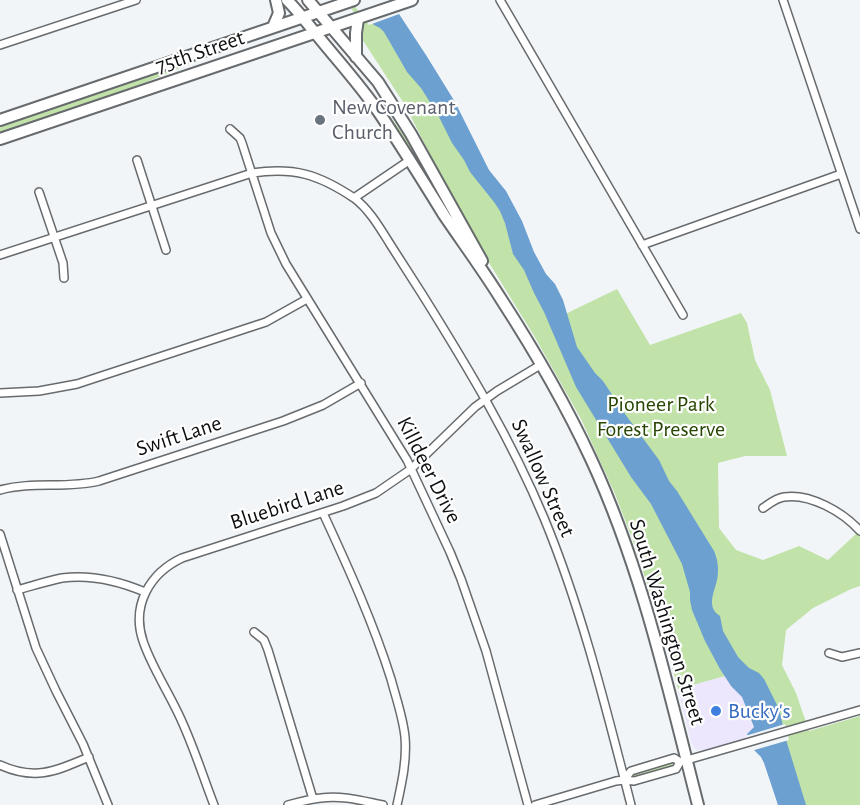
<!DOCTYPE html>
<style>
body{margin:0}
canvas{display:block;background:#f2f5f8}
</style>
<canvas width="860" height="805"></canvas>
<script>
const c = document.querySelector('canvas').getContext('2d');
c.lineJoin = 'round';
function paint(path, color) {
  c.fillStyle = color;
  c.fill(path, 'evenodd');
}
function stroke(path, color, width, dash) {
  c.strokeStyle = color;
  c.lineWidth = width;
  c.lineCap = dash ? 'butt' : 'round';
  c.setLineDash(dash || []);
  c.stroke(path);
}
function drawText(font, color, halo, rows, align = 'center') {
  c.font = font + ' "Alegreya Sans",sans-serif';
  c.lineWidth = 4.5;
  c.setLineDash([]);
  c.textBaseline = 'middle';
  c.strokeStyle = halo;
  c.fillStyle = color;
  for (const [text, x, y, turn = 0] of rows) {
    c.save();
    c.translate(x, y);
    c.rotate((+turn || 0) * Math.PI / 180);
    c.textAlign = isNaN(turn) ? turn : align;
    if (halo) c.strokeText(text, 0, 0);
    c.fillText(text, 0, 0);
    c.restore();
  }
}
paint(new Path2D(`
 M725,676L731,686L742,697L754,727L753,730L748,734L749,737L707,750H697L694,748L691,742L678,689Z`), '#ede7fd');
paint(new Path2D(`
 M345,0H370L500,196L557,318L617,289L650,345L741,313L747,323L755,360L770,390L787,456H745L718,463L719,528L736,550L763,560L799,546L828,560L857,533L860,537V586L851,589L813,608L786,630L782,665L796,693L809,731L860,716V805H790L745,675L725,676L678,689L661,626L633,541L615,494L581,419L536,339L488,261L444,182L405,105L362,39L361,29L364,26Z
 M283,30L202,59L108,98L0,134V125Z
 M369,88L420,157L456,221L454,222Z
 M671,762L674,764L673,767L635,778L633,776L635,772Z`), '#c1e2a8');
paint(new Path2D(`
 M353,0H386L399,14L426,55L455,102L489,170L506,191L522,221L534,252L546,274L555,284L563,300L577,347L595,373L603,381L625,414L659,460L669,481L677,491L714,551C718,560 719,570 717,580C714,593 706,607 720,616L723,631L738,657L749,668L759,673L764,679L779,709L787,743L806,805H778L764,763L761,757L753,749L747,734L754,727L742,697L731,686L720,669L705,641L692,610L690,600V592L682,564L651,504L631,477L576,387L544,312L534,293L524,270L513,254L505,223L500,211L494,202L470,172L464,160L452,143L438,115L421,88L407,72L384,32L380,28L374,25Z`), '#6ca0d1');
paint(new Path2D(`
 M350,0H390L402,13L369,25Z
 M785,724L789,740L751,751L745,736Z`), '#f2f5f8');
const street = new Path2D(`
 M500,0L683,315
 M783,0L860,229
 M0,45L136,0
 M230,129L240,138L242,143L271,233L286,264L407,460L450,552L461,579L486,651L528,805
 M137,160L166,250
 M39,192L63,263L64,278
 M354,198C369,209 380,228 390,244C401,261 411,277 422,294C467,366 511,439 544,518C582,610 606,708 631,805
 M642,245L841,174
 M0,255L252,173C294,167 318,174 354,198L410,160
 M0,393L39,391L77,384L266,322L307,299
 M0,490C33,481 66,489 99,481L283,421L323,405L361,383
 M763,508C769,504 776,498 784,497C810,493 843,512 860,531
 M323,513C348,567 373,622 391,679C396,698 403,717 405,737C407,760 402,782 397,805
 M0,534L36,648L56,691L83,744L108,805
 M17,590C32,586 47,581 62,578C91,574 119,581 145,592
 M254,632L264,640L268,650L313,799
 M829,653L842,657L860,653
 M0,765C35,781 56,771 89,757
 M624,780L631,771L674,758L680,762L860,710
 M214,805C202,774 192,741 177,711C166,688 151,665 143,641C131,605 150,573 182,558L343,506L376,493L411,469L475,407L497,391L542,364
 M288,805C299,802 310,799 321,798C342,795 363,801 383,805
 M535,805L616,781L624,780L634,781L676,769L680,762`);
const secondary = new Path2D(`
 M287,0C298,11 307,23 317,35C338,61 361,86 380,114C402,147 423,181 444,215C463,243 483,270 501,299C534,350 565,403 591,459C642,569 668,688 698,805
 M308,0L378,82L411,134L482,261
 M273,27L279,13L276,0
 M356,57V33L358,19
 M0,120L354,0
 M0,139L412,0`);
stroke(street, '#686b6e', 10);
stroke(secondary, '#686b6e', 14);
stroke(street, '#fff', 7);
stroke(secondary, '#fff', 10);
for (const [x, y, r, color] of [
 [320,120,6,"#6b7280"],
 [716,711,6,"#3f7fe0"]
]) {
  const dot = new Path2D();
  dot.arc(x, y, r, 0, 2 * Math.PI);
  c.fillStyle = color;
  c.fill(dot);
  stroke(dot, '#fff', 2);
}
drawText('22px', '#0e0f10', '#fff', [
 ["75th Street",200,52,-19],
 ["Swift Lane",179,436,-18],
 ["Killdeer Drive",429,470,63],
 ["Swallow Street",543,478,66],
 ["Bluebird Lane",287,505,-18],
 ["South Washington Street",667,622,73]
]);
drawText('22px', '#5b616d', '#fff', [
 ["New Covenant",332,107],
 ["Church",332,132]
], 'left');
drawText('22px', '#274602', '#fff', [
 ["Pioneer Park",661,404],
 ["Forest Preserve",661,429]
]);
drawText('22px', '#366cbe', '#fff', [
 ["Bucky's",728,711]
], 'left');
</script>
